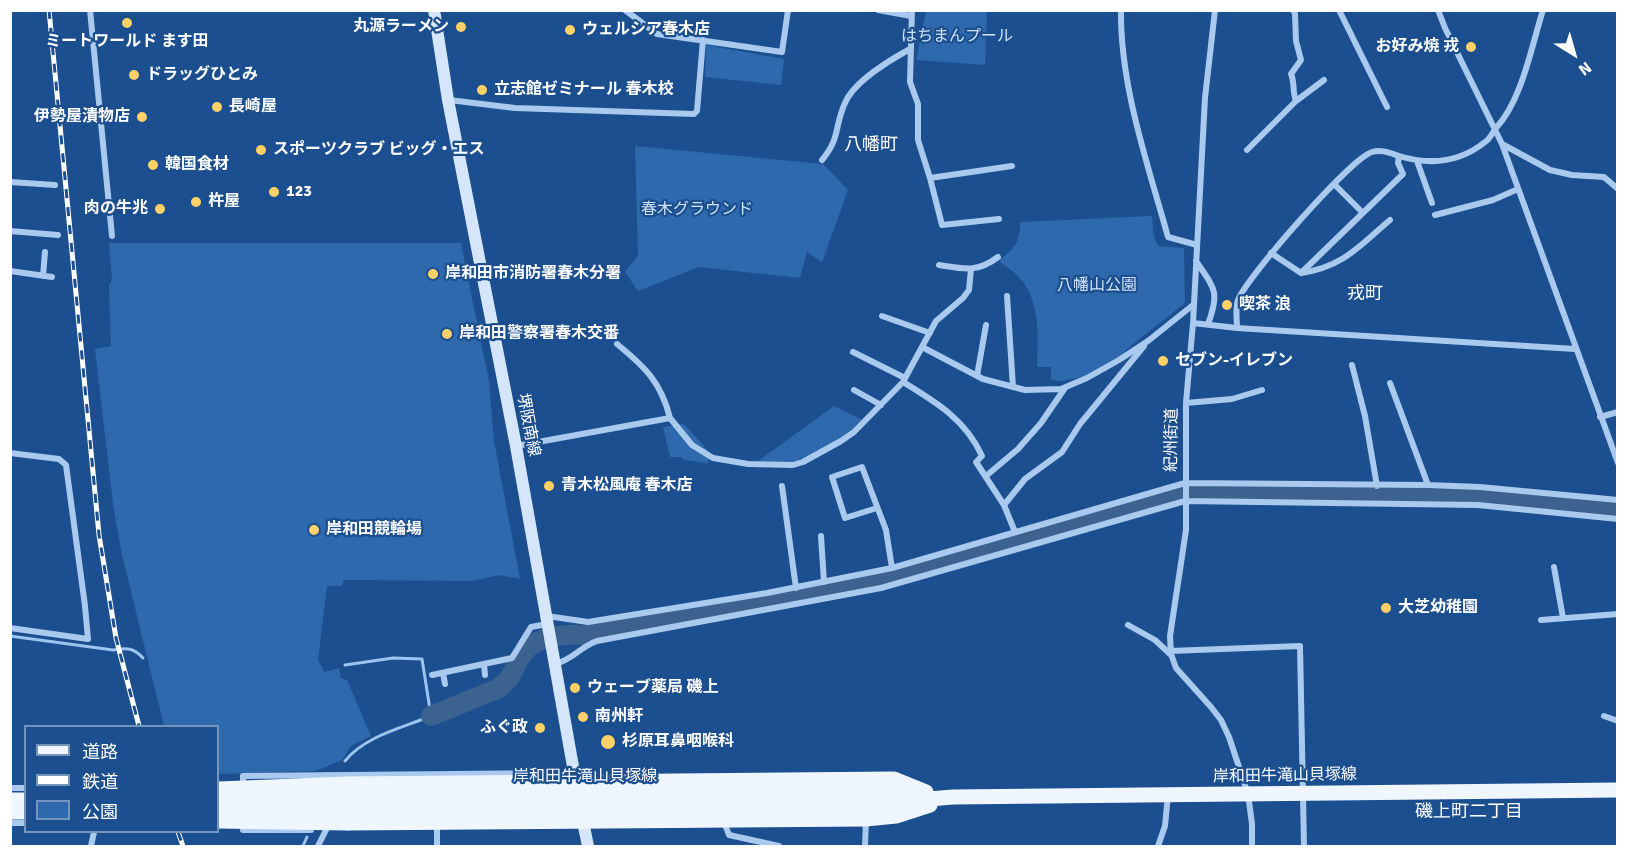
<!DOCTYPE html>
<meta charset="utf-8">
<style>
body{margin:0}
#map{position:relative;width:1628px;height:857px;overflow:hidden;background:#1b4f8f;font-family:Signika,"Noto Sans JP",sans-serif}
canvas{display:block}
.frame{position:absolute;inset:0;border:12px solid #fff;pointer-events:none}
.legend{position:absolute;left:24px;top:725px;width:195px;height:108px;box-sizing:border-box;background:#1b4f8f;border:2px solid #7695bc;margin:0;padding:8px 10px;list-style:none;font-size:18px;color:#fff}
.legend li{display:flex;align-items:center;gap:12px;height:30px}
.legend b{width:30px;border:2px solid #7695bc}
.north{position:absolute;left:1544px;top:24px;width:60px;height:60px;-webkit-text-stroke:4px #1b4f8f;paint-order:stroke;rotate:143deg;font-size:16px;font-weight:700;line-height:24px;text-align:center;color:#fff}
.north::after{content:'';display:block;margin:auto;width:21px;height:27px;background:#fff;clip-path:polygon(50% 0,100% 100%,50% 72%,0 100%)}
</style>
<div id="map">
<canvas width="1628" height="857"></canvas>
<div class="frame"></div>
<ul class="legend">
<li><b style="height:8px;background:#f0f6ff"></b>道路</li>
<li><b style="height:8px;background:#fff"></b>鉄道</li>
<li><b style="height:16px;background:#2e69ad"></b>公園</li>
</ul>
<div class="north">N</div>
</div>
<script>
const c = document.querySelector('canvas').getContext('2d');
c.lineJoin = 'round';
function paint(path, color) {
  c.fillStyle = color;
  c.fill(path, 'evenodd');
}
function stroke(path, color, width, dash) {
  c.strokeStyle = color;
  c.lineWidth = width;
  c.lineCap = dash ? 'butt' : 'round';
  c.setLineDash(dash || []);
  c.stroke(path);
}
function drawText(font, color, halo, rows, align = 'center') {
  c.font = font + ' Signika,"Noto Sans JP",sans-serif';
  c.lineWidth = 4.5;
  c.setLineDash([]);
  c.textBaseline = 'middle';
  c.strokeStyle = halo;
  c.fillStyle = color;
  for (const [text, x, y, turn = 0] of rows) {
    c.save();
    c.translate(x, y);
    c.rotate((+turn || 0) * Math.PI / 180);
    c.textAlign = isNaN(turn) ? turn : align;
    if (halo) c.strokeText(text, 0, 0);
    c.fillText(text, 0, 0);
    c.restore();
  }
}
paint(new Path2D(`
 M926,11H987L985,65L916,60Z
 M706,45L784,59L781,85L705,77Z
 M635,146L823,164L848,190L822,262L807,252L800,278L699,267L638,291L625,272L638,256Z
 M1152,216L1154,237L1158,246L1184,248L1185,303L1133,344L1112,364L1087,376L1062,381L1051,380V367H1037C1038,336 1041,300 1018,276C1013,271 1005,266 999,261C1014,247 1020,245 1020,222Z
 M109,243H461L489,382L494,441L520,579L499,575L472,581L344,580L342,586H327L318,660L324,672L339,668L341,678L347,680L371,736L351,746L342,760L316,771L218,774V726H164L122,555L113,504L95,349L111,346L109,285L112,280Z
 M834,406L862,420C849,434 809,460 792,462C781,463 769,461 758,461Z
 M684,424L710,453L708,463L684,460L681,457H670L663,427Z`), '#2e69ad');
stroke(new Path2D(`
 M10,636L113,650C127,648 133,647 143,658
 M345,665L393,658L422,659L431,716C402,728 365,736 345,761
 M303,846L307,837`), '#9cc4f0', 3);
stroke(new Path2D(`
 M431,716L497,689C517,676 512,665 525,651C537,636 566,634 584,635L885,579L1175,493L1192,491L1451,497L1589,504L1618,508`), '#3c6290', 20);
stroke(new Path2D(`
 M90,10L112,236
 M625,10L657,34L782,52L788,10
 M878,10L911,16
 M912,10L910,82L918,104V140L930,178L942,225L999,219
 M1121,10C1120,86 1148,165 1168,237L1197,245
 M1215,10L1205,98L1193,323L1186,403V530L1170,636L1171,654L1176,668L1211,707L1221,720L1229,737L1248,794L1252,824V846
 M1293,10L1295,14L1296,41L1301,60L1291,74C1295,83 1292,90 1296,101
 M1339,10L1387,107
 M1438,10L1445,28L1502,144L1618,463
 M449,100L515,108L694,114L697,111L703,40
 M1502,144L1550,170L1572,175L1604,177L1618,189
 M1247,150L1296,101L1324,80
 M822,160C841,137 834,127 845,103C854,81 890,60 910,49
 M1417,161L1432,203
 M930,178L1012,166
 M10,182L55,185
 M1334,184L1363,213
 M1435,215L1493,200L1518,189
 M10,231L58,235
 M1271,253L1301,273C1343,267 1359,246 1390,220
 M1196,261C1215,289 1220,292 1208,324
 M939,265C964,269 977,273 998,257
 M10,271L52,277
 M1301,273L1403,174L1398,163L1399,156
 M43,276L45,252
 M1007,296L1013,387
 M882,316L930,333
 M1193,323L1237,328L1575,349
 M1237,328C1237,320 1235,308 1238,300C1247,277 1350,159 1372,152C1381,149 1390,153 1399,156C1429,165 1459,163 1485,142C1490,139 1492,133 1496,128C1522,100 1531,48 1543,10
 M617,344C645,367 661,382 670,418
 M922,347L983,379L1025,390L1061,389L1087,378L1119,360L1148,341L1193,305
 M853,352L905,378
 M1352,365L1365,416L1377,486
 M977,376L986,325
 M903,382C936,402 966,420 982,456L976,462L1004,505L1015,532
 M1390,383L1428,485
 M854,390L881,405
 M1186,403L1232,399L1262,390
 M1600,417L1618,412
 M516,446L670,418L692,445L713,458L748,464L793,465L803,462L841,441L854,432L903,382L936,321L963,298L969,290L971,269
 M10,453L59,459L66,465L85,606L88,639L10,628
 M986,476L1018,449L1041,423L1065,388
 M782,486L796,588
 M1004,505L1025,479L1062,452L1080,424L1144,346
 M877,508L845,518L832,477L862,467L886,530L892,568
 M821,536L824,582
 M1554,567L1563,618
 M547,616L588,622L767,593L892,568L1185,483L1428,485L1480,487L1618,500
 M1541,620L1618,614
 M1128,625L1155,640L1170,654
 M1170,651L1300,646L1304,846
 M484,664L485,675
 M555,664C572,660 580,647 597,641L881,588L1185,501L1478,505L1618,519
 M443,673L445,684
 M432,675L512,658L531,627L547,624
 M1604,716L1618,721
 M243,787V776L556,773L566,777
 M10,788H26
 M243,821V830H311
 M724,822L729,835L779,846
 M10,823H26
 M91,846L94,832
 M318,846L326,830
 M437,846V828
 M865,846L866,819
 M1158,846L1165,826L1168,795`), '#a9c9ee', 6);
stroke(new Path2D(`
 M434,10L448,100L516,446L577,789
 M581,812L588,846`), '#d6e6fa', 12);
stroke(new Path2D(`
 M347,784L894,779L926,792
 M687,794L903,792
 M10,800H26
 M687,807L856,805L953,797L1618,790
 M10,812H26
 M347,823L866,819L896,816L930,805`), '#f0f6ff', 15);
const rail = new Path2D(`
 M49,10L99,535L116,638L139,726
 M178,832L183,846`);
stroke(rail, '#fff', 5);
stroke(rail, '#1b4f8f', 3, [9]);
stroke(new Path2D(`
 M218,789L347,784
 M218,798L687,794
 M218,811L687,807
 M218,821L347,823`), '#f0f6ff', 15);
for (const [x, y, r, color] of [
 [127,23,6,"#ffd166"],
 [461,27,6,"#ffd166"],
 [570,30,6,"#ffd166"],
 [1471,47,6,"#ffd166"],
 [134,75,6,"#ffd166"],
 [482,90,6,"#ffd166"],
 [217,107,6,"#ffd166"],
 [142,117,6,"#ffd166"],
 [261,150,6,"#ffd166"],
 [153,165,6,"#ffd166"],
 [274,192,6,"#ffd166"],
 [196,202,6,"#ffd166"],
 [160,209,6,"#ffd166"],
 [433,274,6,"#ffd166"],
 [1227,305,6,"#ffd166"],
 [447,334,6,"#ffd166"],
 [1163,361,6,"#ffd166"],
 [549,486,6,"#ffd166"],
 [314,530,6,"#ffd166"],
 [1386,608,6,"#ffd166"],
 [575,688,6,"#ffd166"],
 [583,717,6,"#ffd166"],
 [540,728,6,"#ffd166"],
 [608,742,8,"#ffd166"]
]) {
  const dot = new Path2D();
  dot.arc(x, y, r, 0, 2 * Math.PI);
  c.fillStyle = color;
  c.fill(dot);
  stroke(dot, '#1b4f8f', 2);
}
drawText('bold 16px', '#fff', '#1b4f8f', [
 ["丸源ラーメン",449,27,"right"],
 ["ウェルシア春木店",582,30],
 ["ミートワールド ます田",127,42,"center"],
 ["お好み焼 戎",1459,47,"right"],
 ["ドラッグひとみ",146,75],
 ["立志館ゼミナール 春木校",494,90],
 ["長崎屋",229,107],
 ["伊勢屋漬物店",130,117,"right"],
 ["スポーツクラブ ビッグ・エス",273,150],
 ["韓国食材",165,165],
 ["123",286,192],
 ["杵屋",208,202],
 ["肉の牛兆",148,209,"right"],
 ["岸和田市消防署春木分署",445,274],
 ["喫茶 浪",1239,305],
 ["岸和田警察署春木交番",459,334],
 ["セブン-イレブン",1175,361],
 ["青木松風庵 春木店",561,486],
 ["岸和田競輪場",326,530],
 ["大芝幼稚園",1398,608],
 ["ウェーブ薬局 磯上",587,688],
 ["南州軒",595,717],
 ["ふぐ政",528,728,"right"],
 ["杉原耳鼻咽喉科",622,742]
], 'left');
drawText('16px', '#cfe3fa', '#1b4f8f', [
 ["はちまんプール",957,37],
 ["春木グラウンド",697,210],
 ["八幡山公園",1097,286]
]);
drawText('16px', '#fff', '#1b4f8f', [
 ["堺阪南線",528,425,79],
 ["紀州街道",1172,440,-89],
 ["岸和田牛滝山貝塚線",1285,776,-1],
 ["岸和田牛滝山貝塚線",585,777]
]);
drawText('18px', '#fff', '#1b4f8f', [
 ["八幡町",871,145],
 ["戎町",1365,294],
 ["磯上町二丁目",1469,812]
]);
</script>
